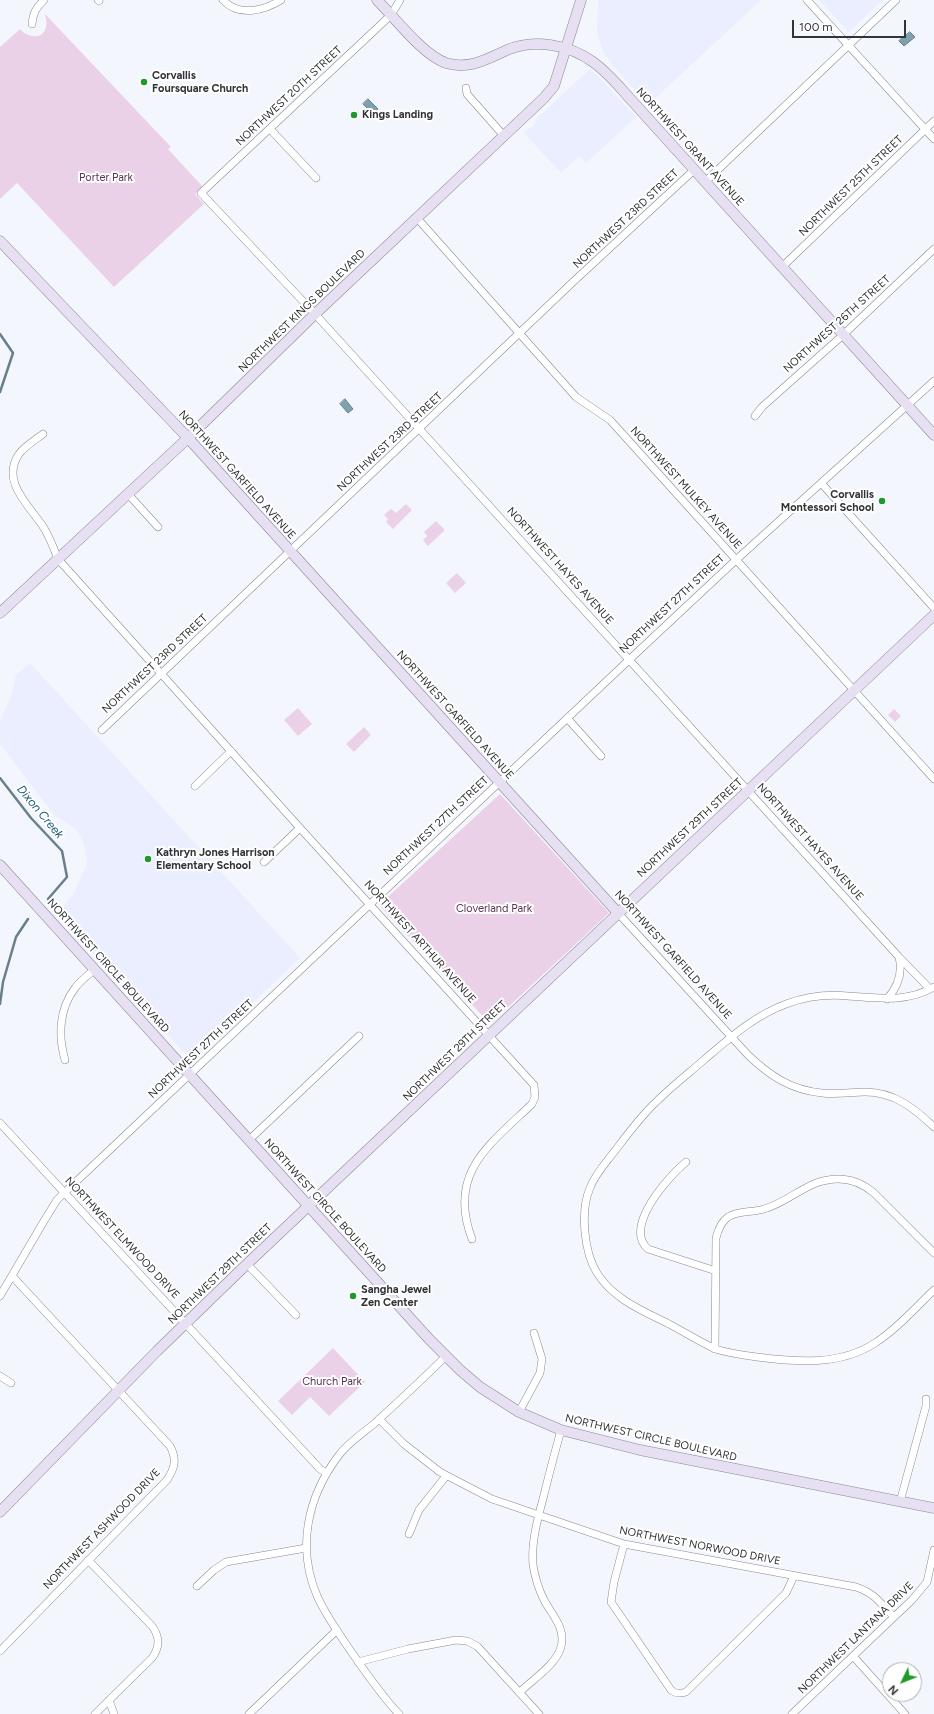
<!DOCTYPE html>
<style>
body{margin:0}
#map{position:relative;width:934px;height:1714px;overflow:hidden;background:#f4f6fe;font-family:Figtree,sans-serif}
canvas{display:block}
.north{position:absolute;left:882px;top:1662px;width:40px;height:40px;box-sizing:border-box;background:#fff;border:1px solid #adaeaf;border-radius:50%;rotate:227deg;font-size:11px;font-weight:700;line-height:16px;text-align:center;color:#333437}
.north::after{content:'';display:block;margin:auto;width:14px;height:18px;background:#20992b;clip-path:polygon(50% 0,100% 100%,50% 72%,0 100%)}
.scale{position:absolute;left:792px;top:20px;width:114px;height:18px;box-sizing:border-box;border:2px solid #333437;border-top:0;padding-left:5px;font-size:12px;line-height:14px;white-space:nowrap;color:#333437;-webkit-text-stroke:3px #fff;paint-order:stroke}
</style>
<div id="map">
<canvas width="934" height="1714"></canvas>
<div class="north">N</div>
<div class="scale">100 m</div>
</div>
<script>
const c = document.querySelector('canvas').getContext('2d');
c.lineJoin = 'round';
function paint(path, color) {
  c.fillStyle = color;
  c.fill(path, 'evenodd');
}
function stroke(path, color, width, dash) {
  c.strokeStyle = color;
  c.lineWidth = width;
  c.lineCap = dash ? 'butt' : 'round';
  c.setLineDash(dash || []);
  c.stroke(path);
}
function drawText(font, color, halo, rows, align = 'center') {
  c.font = font + ' Figtree,sans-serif';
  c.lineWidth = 4;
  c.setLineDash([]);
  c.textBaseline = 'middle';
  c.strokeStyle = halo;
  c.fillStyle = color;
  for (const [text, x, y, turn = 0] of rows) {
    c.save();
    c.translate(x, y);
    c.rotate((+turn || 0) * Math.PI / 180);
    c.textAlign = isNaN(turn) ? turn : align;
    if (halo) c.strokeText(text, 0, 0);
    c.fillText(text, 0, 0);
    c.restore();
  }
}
paint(new Path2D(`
 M598,0H761L648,105L614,67L603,52L597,32Z
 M819,0H882L849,32Z
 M590,69L598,76L636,117L586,163L579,156L561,173L523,132L529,129L535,123L536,119Z
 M30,663L300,958L192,1061L57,915L74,893L87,864L84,844L76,829L55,816L0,744V720L11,697L16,675Z`), '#eaeeff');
paint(new Path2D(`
 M45,14L171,147L168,149L203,187L195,194L204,204L114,287L17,183L0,199V47L20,29C26,37 43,41 46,27C47,23 46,18 45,14Z
 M406,504L412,510L393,529L386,522L388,519L384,515L391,509L396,513Z
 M436,521L445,530L428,546L423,540L427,536L424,532Z
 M457,573L466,583L455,593L446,583Z
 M298,708L312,724L298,736L284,720Z
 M894,709L901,716L895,722L888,715Z
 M364,727L371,735L354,752L346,744Z
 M500,794L609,913L490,1024L379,905Z
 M333,1348L365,1382L329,1416L310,1397L292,1415L278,1401Z`), '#ebd1e8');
const water = new Path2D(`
 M910,32L915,37L904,46L899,41Z
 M368,99L378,109L375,112L371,108L369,110L363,104Z
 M345,399L353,409L348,413L340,404Z`);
paint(water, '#7fa1af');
stroke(water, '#68808b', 1);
stroke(new Path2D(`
 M0,334L13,353L0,392
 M0,778L31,818L62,851L67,877L48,899
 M0,1004L3,982L16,937L28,919`), '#68808b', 2.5);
const street = new Path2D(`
 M98,0L99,1
 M223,0C239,17 263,11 281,0
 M400,0L391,15L201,193L315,314L899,957L930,989
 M807,0L934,139
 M32,24C33,13 36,8 44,0
 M466,88L467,94L504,136
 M270,129L316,178
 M705,182L896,0
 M417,218L576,397L610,420L934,779
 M782,267L934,121
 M755,416L762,407L843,335L934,249
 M43,434C35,440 25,446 19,454C0,482 30,506 44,528C50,538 54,549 58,559L300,828L534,1085L535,1097L532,1104C489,1145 447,1173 472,1239
 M821,483L934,608
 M128,494L158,527
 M567,718L601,756
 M102,730L573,282L694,170
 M195,786L231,751
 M264,862L300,828
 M618,913L748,1055C770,1076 791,1090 822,1093C837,1095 851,1092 865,1092C894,1092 914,1108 934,1127
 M934,987C907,1003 877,998 848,996C827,994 805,997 786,1004C754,1016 731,1037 705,1059C689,1073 671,1087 656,1102C640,1117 627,1135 614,1152C605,1164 595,1174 590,1188C580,1211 584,1252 597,1273C613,1299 643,1311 669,1324C684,1332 699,1341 715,1349C728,1353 742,1355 757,1357C796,1362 840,1366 875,1343C897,1329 915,1308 934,1290
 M887,999C898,987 903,974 899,957
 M65,1060C58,1036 59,1009 75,988C80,981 88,975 95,969
 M0,1123L320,1469L326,1473
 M249,1140L359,1036
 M686,1162C668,1177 623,1227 648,1249L716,1271
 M247,1264L296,1315
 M0,1296L44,1221L57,1200L64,1193L630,659L737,559L934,381
 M715,1349L716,1238C718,1230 721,1222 728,1217C739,1210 752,1213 764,1209C787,1203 805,1183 828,1180C845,1177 861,1182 874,1193L934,1253
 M0,1376L11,1383
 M519,1412L540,1373L542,1359L534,1333
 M379,1419L404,1444L440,1472L492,1499L624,1544L856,1587C876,1594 879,1602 894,1617
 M900,1502L926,1406V1399
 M409,1534L419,1510L446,1476
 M624,1544L614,1582L611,1602L671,1690C676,1694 680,1694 686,1692L786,1593L794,1576
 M88,1560L152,1626C160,1637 160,1647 152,1658L95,1714
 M197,1586L214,1570L226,1562L306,1548
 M0,1651L167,1480C175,1468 177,1459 170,1446L12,1276
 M853,1656L905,1714
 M358,1662L408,1649L456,1640L467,1641L477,1646L539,1714
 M520,1692C533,1679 556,1665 561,1647C566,1628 552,1615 544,1600C538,1588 535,1577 533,1565C531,1542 538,1517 544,1495C549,1474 555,1452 561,1430
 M109,1700L114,1714
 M249,1714L337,1630
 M399,1714C380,1694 364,1670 348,1647C337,1631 326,1615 318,1598C296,1549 307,1497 339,1455C348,1443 363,1433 375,1423C399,1401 423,1379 446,1356
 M792,1714L912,1600L927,1582L934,1550`);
const secondary = new Path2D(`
 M377,0C395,18 423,55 446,63C469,70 487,59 507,50C534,38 570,45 593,62C609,73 621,89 634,103L934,435
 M0,241L188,438L618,913
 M0,613L188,438L315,314L544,98L554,86L581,0
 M0,865L429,1339L460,1370L480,1387L519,1412L561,1430L640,1450L934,1508
 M0,1512L157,1351L247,1264L934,615`);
stroke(street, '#878992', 8);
stroke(secondary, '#878992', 11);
stroke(street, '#fff', 7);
stroke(secondary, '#e7dff2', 10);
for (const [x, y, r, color] of [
 [144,82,4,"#20992b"],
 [354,115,4,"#20992b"],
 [882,501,4,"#20992b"],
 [148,859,4,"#20992b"],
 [353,1296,4,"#20992b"]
]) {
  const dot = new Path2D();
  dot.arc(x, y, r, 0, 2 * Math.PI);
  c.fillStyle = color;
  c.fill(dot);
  stroke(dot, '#fff', 1.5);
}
drawText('bold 11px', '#333437', '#fff', [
 ["Corvallis",152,76],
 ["Foursquare Church",152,89],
 ["Kings Landing",362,115],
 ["Corvallis",874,495,"right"],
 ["Montessori School",874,508,"right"],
 ["Kathryn Jones Harrison",156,853],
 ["Elementary School",156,866],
 ["Sangha Jewel",361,1290],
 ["Zen Center",361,1303]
], 'left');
drawText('11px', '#333437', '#fff', [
 ["NORTHWEST 20TH STREET",289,96,-43],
 ["NORTHWEST GRANT AVENUE",690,147,48],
 ["NORTHWEST 25TH STREET",851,186,-44],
 ["NORTHWEST 23RD STREET",626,219,-43],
 ["NORTHWEST KINGS BOULEVARD",302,311,-44],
 ["NORTHWEST 26TH STREET",837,324,-42],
 ["NORTHWEST 23RD STREET",390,442,-43],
 ["NORTHWEST GARFIELD AVENUE",237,475,48],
 ["NORTHWEST MULKEY AVENUE",686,488,48],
 ["NORTHWEST HAYES AVENUE",560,566,48],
 ["NORTHWEST 27TH STREET",672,604,-43],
 ["NORTHWEST 23RD STREET",155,664,-43],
 ["NORTHWEST GARFIELD AVENUE",455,715,48],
 ["NORTHWEST 27TH STREET",436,826,-43],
 ["NORTHWEST 29TH STREET",690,828,-43],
 ["NORTHWEST HAYES AVENUE",810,842,48],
 ["NORTHWEST ARTHUR AVENUE",420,942,48],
 ["NORTHWEST GARFIELD AVENUE",673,955,48],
 ["NORTHWEST CIRCLE BOULEVARD",108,966,48],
 ["NORTHWEST 27TH STREET",201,1049,-43],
 ["NORTHWEST 29TH STREET",455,1051,-44],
 ["NORTHWEST CIRCLE BOULEVARD",325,1206,48],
 ["NORTHWEST ELMWOOD DRIVE",122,1238,47],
 ["NORTHWEST 29TH STREET",220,1274,-44],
 ["NORTHWEST CIRCLE BOULEVARD",651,1438,13],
 ["NORTHWEST ASHWOOD DRIVE",102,1529,-46],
 ["NORTHWEST NORWOOD DRIVE",700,1546,11],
 ["NORTHWEST LANTANA DRIVE",856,1638,-44]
]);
drawText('11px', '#583355', '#fff', [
 ["Porter Park",106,178],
 ["Cloverland Park",494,909],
 ["Church Park",332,1382]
]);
drawText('italic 12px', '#195c71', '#fff', [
 ["Dixon Creek",40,812,50]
]);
</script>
